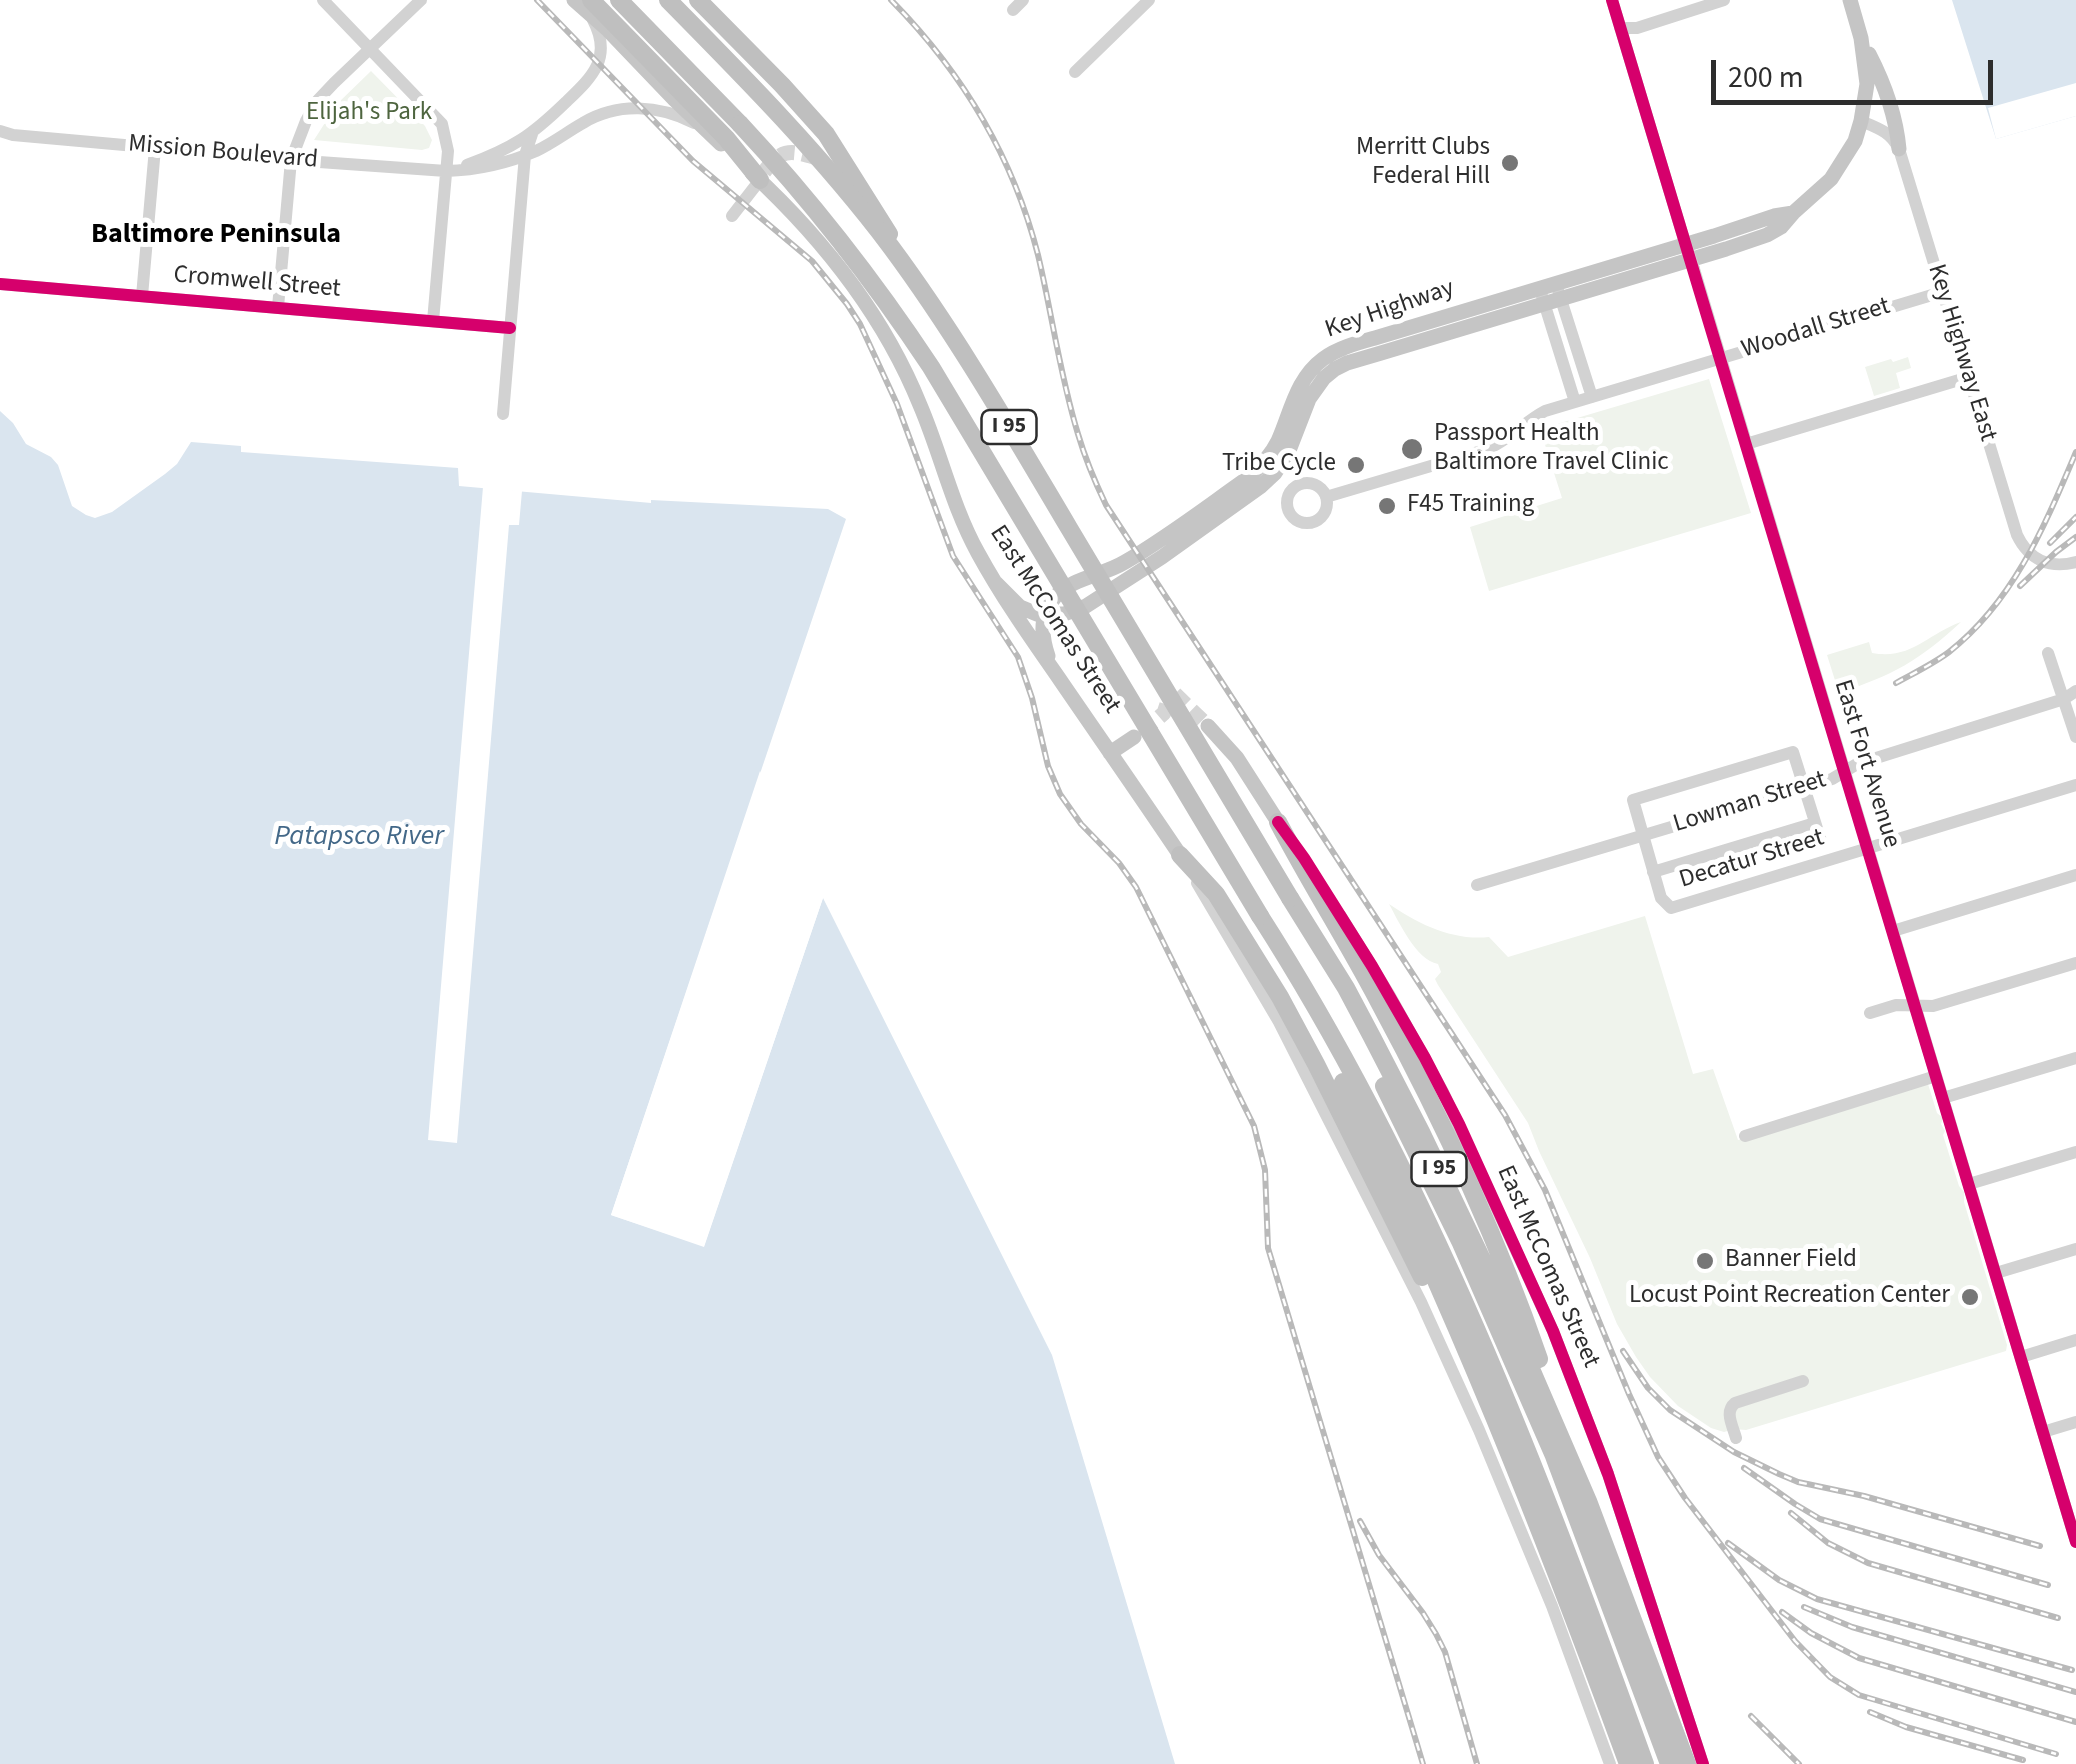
<!DOCTYPE html>
<style>
body{margin:0}
#map{position:relative;width:2076px;height:1764px;overflow:hidden;background:#fff;font-family:"Source Sans 3",sans-serif}
canvas{display:block}
.scale{position:absolute;left:1711px;top:60px;width:282px;height:45px;box-sizing:border-box;border:5px solid #2d2d2d;border-top:0;padding-left:12px;font-size:30px;line-height:35px;white-space:nowrap;color:#2d2d2d;-webkit-text-stroke:8px #fff;paint-order:stroke}
</style>
<div id="map">
<canvas width="2076" height="1764"></canvas>
<div class="scale">200 m</div>
</div>
<script>
const c = document.querySelector('canvas').getContext('2d');
c.lineJoin = 'round';
function paint(path, color) {
  c.fillStyle = color;
  c.fill(path, 'evenodd');
}
function stroke(path, color, width, dash) {
  c.strokeStyle = color;
  c.lineWidth = width;
  c.lineCap = dash ? 'butt' : 'round';
  c.setLineDash(dash || []);
  c.stroke(path);
}
function drawText(font, color, halo, rows, align = 'center') {
  c.font = font + ' "Source Sans 3",sans-serif';
  c.lineWidth = 10;
  c.setLineDash([]);
  c.textBaseline = 'middle';
  c.strokeStyle = halo;
  c.fillStyle = color;
  for (const [text, x, y, turn = 0] of rows) {
    c.save();
    c.translate(x, y);
    c.rotate((+turn || 0) * Math.PI / 180);
    c.textAlign = isNaN(turn) ? turn : align;
    if (halo) c.strokeText(text, 0, 0);
    c.fillText(text, 0, 0);
    c.restore();
  }
}
paint(new Path2D(`
 M371,71L425,126L432,140L429,148L422,150L314,140L337,104Z
 M1908,357L1911,368L1896,373L1900,388L1874,396L1865,367L1891,359L1893,362Z
 M1709,379L1751,513L1489,591L1470,527L1562,498L1540,429Z
 M1961,622C1919,661 1893,675 1839,693L1827,655L1869,642L1872,653C1912,660 1927,634 1961,622Z
 M1389,904C1418,924 1453,941 1489,937L1508,957L1645,916L1693,1074L1713,1069L1738,1140L1928,1084L1937,1113L1943,1118L1941,1124L1945,1131L1943,1135L1959,1186L1964,1192V1202L2007,1345L2006,1351L1746,1430L1734,1429L1724,1432L1711,1428L1678,1406L1650,1377L1636,1357L1617,1324L1590,1258L1539,1151L1528,1123L1438,985L1435,979L1441,972L1438,964C1416,960 1399,922 1389,904Z`), '#eff3ec');
paint(new Path2D(`
 M1952,0H2076V116L1996,139Z
 M0,411L13,423L26,444L51,457L58,465L72,506L86,515L95,518L112,512L165,474L177,464L191,442L241,446V452L458,468L459,486L640,502L651,503V500L828,509L846,519L611,1215L704,1246L823,898L1052,1355L1175,1764H0Z`), '#dae5ef');
paint(new Path2D(`
 M2076,83V116L1996,139L1988,108Z
 M483,487L522,491L519,525H509L457,1143L428,1140Z
 M760,771L763,777L617,1212L701,1240L821,893L823,898L704,1247L611,1215Z`), '#fff');
stroke(new Path2D(`
 M764,172C783,146 792,151 820,159
 M1175,694L1208,726
 M1142,732L1164,713L1171,692`), '#d5d5d5', 15, [15, 8]);
stroke(new Path2D(`
 M323,0L442,124L448,151L433,321
 M1612,0L1683,236
 M1013,10L1023,0
 M1620,28H1637L1724,0
 M1075,72L1149,0
 M1861,121C1878,128 1891,132 1899,149L2017,535C2029,560 2050,569 2076,562
 M0,131L13,135L291,160L446,171C479,170 506,164 536,151C553,143 567,132 583,123C618,102 659,105 694,123
 M467,165C513,148 531,136 566,102C592,77 613,58 593,20
 M732,216L760,180
 M1694,269L2076,1542
 M0,284L510,328
 M1558,290L1592,397
 M142,296L155,148
 M1542,296L1575,402
 M278,307L291,160L306,121L317,101L334,83L421,0
 M503,414L525,155L532,134
 M1746,444L1969,377
 M1287 503a20 20 0 1 1 40 0a20 20 0 1 1-40 0Z
 M1326,497L1485,450C1508,441 1524,422 1545,411L1942,292
 M2048,653L2076,737
 M1821,841L1793,752L1633,800L1661,898L1671,908L2076,785
 M1653,872L1815,823
 M1197,883L1279,1022L1421,1302L1479,1430L1552,1606L1610,1764
 M1477,885L1832,779L1857,764L2064,699L2076,691
 M1340,915L1390,996L1443,1092L1553,1331L1608,1474L1703,1764
 M1893,931L2076,875
 M1870,1013L1896,1005L1933,1006L2076,963
 M1943,1098L2076,1058
 M1745,1136L1936,1076
 M1969,1184L2076,1152
 M1996,1273L2076,1249
 M2021,1357L2076,1340
 M2043,1432L2076,1422
 M1736,1438C1733,1426 1724,1412 1735,1403L1803,1381`), '#d2d2d2', 12);
stroke(new Path2D(`
 M574,0L608,30L674,99L721,144
 M1869,54C1884,83 1896,116 1899,149
 M752,173C822,238 884,316 920,405C941,454 952,506 978,553C1001,595 1028,634 1056,674C1097,734 1139,794 1180,855
 M996,583L1020,607L1037,614H1064L1086,606L1162,557L1260,487L1275,473L1288,453L1309,399L1324,378L1335,369L1347,363L1381,353L1726,249L1767,235L1781,227L1793,213L1831,179L1855,141L1861,121L1867,84L1861,38L1850,0
 M1048,656C1041,636 1040,614 1055,597C1073,577 1102,576 1125,562C1168,537 1208,506 1248,478C1260,467 1271,455 1278,441C1291,412 1296,379 1323,359C1338,348 1357,343 1375,338L1714,236L1774,216L1793,213
 M1208,726L1237,758L1278,822
 M1110,753L1134,737`), '#c5c5c5', 15);
stroke(new Path2D(`
 M591,0L726,138L760,180
 M619,0L740,124
 M698,0L782,85L826,134L889,234
 M1278,822C1310,883 1347,941 1379,1002C1440,1115 1498,1239 1539,1359
 M1180,855L1216,894L1280,997L1316,1064L1422,1277
 M1290,898L1346,988L1372,1037L1421,1132L1500,1297L1588,1501L1687,1764
 M1260,916C1428,1178 1540,1472 1645,1764
 M1343,1082C1453,1303 1543,1532 1628,1764
 M1384,1086L1460,1241L1554,1456L1669,1764`), '#bfbfbf', 18);
const rail = new Path2D(`
 M537,0L693,161L812,261L847,304L860,324L897,404L953,556L1018,657L1032,698L1048,766L1060,794L1081,824L1119,863L1136,887L1254,1126L1265,1170L1268,1248L1423,1764
 M891,0C962,72 1013,157 1038,255C1052,314 1060,376 1078,434C1085,458 1095,482 1106,505L1505,1115L1545,1190L1629,1394L1658,1457L1685,1498L1795,1641L1830,1677L1859,1695L2056,1754
 M2050,543L2076,517
 M2020,586L2056,552L2076,537
 M1896,683C1914,673 1933,664 1949,652C2014,601 2045,525 2076,452
 M1623,1351L1648,1388L1670,1410L1734,1452L1779,1474L1798,1482L1864,1496L2040,1546
 M1744,1468L1795,1504L1820,1519L2048,1585
 M1791,1513L1828,1543L1868,1563L2058,1618
 M1360,1521L1379,1555L1423,1613L1436,1634L1445,1652L1477,1764
 M1728,1543L1779,1580L1817,1599L2072,1670
 M1804,1607L1852,1627L2076,1692
 M1782,1612L1811,1633L1859,1658L2076,1722
 M1870,1712L1906,1727L2023,1760
 M1751,1716L1799,1764`);
stroke(rail, '#b9b9b9', 6);
stroke(rail, '#fff', 2.5, [8]);
stroke(new Path2D(`
 M1683,236L1694,269`), '#d2d2d2', 12);
stroke(new Path2D(`
 M668,0C746,79 824,158 891,247C957,336 1012,432 1069,528C1143,651 1216,775 1290,898
 M740,124C811,200 874,281 931,367L1260,916`), '#bfbfbf', 18);
stroke(new Path2D(`
 M1612,0L2076,1542
 M0,284L510,328
 M1278,822L1304,858L1372,966L1425,1058L1459,1124L1553,1331L1608,1474L1703,1764`), '#d6006c', 12);
for (const [x, y, r, color] of [
 [1510,163,10,"#767676"],
 [1412,449,12,"#767676"],
 [1356,465,10,"#767676"],
 [1387,506,10,"#767676"],
 [1705,1261,10,"#767676"],
 [1970,1297,10,"#767676"]
]) {
  const dot = new Path2D();
  dot.arc(x, y, r, 0, 2 * Math.PI);
  c.fillStyle = color;
  c.fill(dot);
  stroke(dot, '#fff', 4);
}
for (const [x, y, w] of [
 [1009,427,55],
 [1439,1169,55]
]) {
  const box = new Path2D();
  box.roundRect(x - w / 2, y - 17, w, 34, 8);
  c.fillStyle = '#fff';
  c.fill(box);
  stroke(box, '#2d2d2d', 2.5);
}
drawText('bold 22px', '#2d2d2d', null, [
 ["I 95",1009,427],
 ["I 95",1439,1169]
]);
drawText('25px', '#4e653f', '#fff', [
 ["Elijah's Park",369,114]
]);
drawText('25px', '#2d2d2d', '#fff', [
 ["Merritt Clubs",1490,149],
 ["Federal Hill",1490,178],
 ["Passport Health",1434,435,"left"],
 ["Baltimore Travel Clinic",1434,464,"left"],
 ["Tribe Cycle",1336,465],
 ["F45 Training",1407,506,"left"],
 ["Banner Field",1725,1261,"left"],
 ["Locust Point Recreation Center",1950,1297]
], 'right');
drawText('25px', '#2d2d2d', '#fff', [
 ["Mission Boulevard",223,153,5],
 ["Cromwell Street",257,283,5],
 ["Key Highway",1390,310,-19],
 ["Woodall Street",1816,329,-17],
 ["Key Highway East",1961,353,73],
 ["East McComas Street",1054,620,57],
 ["East Fort Avenue",1866,764,73],
 ["Lowman Street",1750,803,-17],
 ["Decatur Street",1752,860,-17],
 ["East McComas Street",1547,1267,66]
]);
drawText('bold 28px', '#000', '#fff', [
 ["Baltimore Peninsula",216,236]
]);
drawText('italic 28px', '#436888', '#fff', [
 ["Patapsco River",359,838]
]);
</script>
